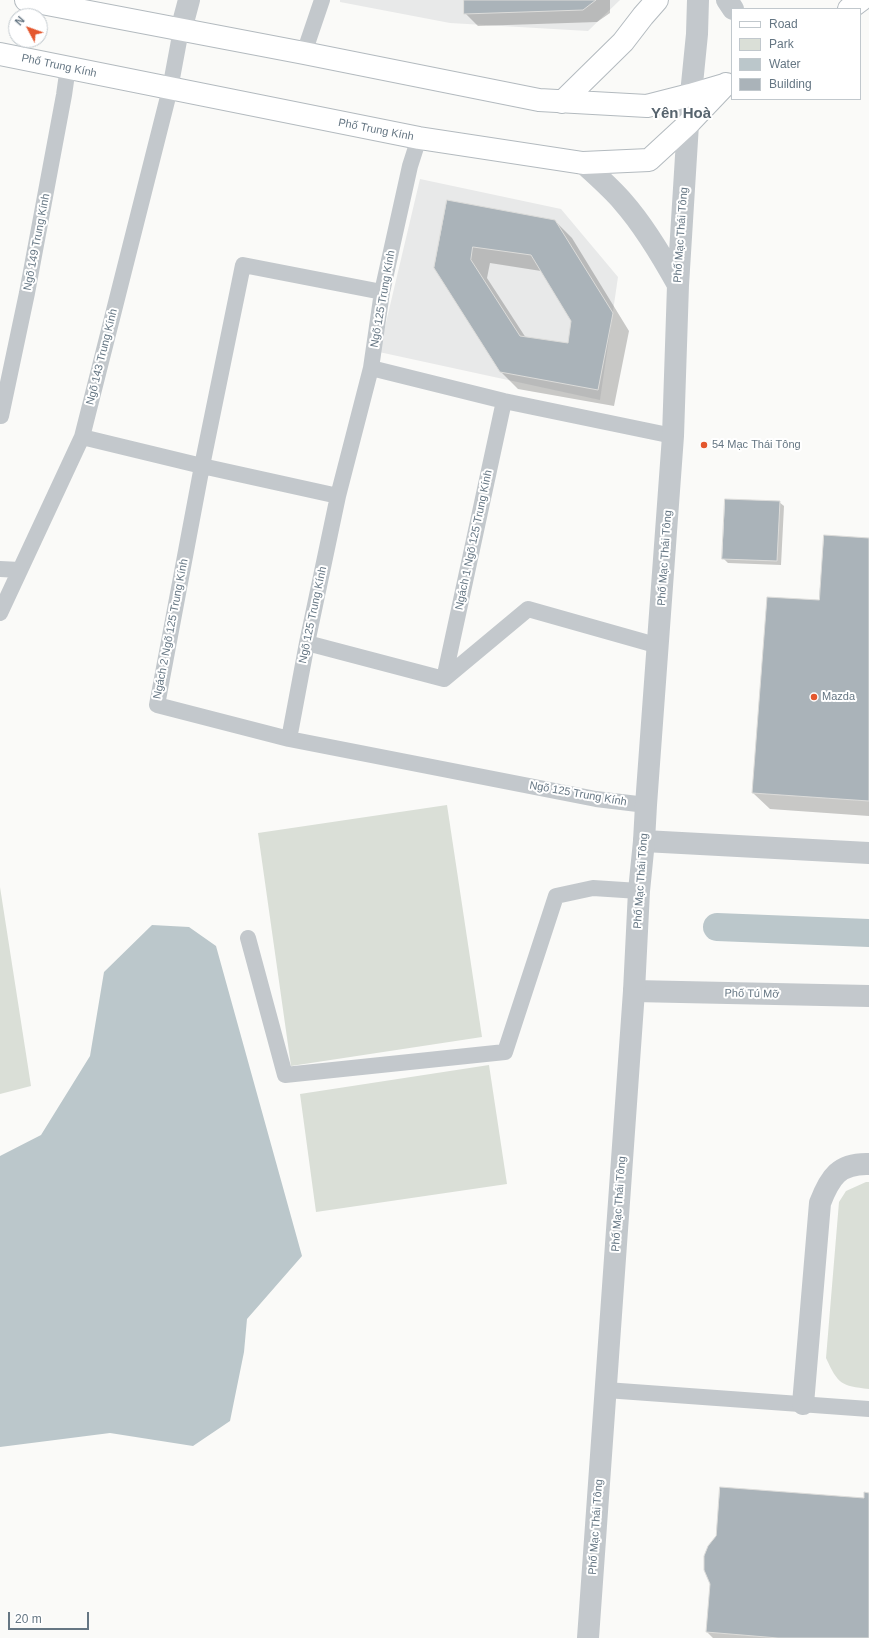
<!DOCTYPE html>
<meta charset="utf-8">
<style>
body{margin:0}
#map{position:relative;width:869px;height:1638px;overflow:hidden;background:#fafaf8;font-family:Arial,sans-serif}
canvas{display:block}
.legend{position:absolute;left:731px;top:8px;width:130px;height:92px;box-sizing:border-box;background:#fff;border:1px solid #c1c8cd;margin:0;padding:5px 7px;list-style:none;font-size:12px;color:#657683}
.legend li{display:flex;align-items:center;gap:8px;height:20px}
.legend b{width:20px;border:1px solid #c1c8cd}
.north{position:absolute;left:8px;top:8px;width:40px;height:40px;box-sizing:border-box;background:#fff;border:1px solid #c1c8cd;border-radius:50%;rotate:311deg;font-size:11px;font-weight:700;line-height:16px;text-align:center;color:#657683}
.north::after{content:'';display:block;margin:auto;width:14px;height:18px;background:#e4572e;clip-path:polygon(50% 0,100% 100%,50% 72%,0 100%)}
.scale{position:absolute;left:8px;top:1612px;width:81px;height:18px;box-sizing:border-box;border:2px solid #657683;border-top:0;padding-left:5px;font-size:12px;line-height:14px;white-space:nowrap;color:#657683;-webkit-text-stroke:3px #fff;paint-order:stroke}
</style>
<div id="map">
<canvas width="869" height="1638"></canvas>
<ul class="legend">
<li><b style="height:5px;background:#fff"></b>Road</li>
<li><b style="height:11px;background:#dadfd7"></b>Park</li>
<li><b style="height:11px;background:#bbc7cb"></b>Water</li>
<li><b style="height:11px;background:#aab3b9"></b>Building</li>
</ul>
<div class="north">N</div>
<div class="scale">20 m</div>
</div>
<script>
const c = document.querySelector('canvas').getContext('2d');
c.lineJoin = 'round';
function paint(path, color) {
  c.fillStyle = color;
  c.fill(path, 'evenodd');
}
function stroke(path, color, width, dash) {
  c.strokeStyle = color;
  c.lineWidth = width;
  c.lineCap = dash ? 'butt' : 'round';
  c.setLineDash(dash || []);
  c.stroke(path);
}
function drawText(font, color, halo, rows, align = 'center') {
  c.font = font + ' Arial,sans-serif';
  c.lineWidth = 4;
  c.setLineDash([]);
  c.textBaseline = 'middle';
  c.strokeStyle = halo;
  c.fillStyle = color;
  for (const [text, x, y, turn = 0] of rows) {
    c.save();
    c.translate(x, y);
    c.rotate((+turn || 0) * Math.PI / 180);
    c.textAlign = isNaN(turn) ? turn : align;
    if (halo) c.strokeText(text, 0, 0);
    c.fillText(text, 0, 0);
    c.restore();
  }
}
paint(new Path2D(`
 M340,0H620L588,31L450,23L340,2Z
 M420,179L561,209L618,277L600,400L379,352Z`), '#e8e9e9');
paint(new Path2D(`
 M447,805L482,1037L291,1066L258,833Z
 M0,887L31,1086L0,1094Z
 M489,1065L507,1184L316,1212L300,1094Z
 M866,1182H869V1389C841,1386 838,1384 826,1358L839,1202L846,1191Z`), '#dadfd7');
paint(new Path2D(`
 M152,925L189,927L216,946L302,1256L247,1319L244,1352L230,1421L193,1446L110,1433L0,1447V1156L41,1135L90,1056L104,972Z`), '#bbc7cb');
paint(new Path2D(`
 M465,0H610V13L597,22L478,26L465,13Z
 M448,201L555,221L572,238L629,331L614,406L518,389L501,372ZM490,263L541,271L572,321L569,345L526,338L487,278Z
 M779,502L784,506L781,565L728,563L723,558Z
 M869,539V816L770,809L753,793L820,601Z
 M869,1494V1638H713L707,1632L865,1499Z`), '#0003');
stroke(new Path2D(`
 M717,927L869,933`), '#bbc7cb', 28);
const building = new Path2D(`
 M464,0H596L583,10L464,14Z
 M447,200L555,220L613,313L598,390L500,372L434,268ZM473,247L531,255L571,321L568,343L520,336L471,260Z
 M725,499L780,501L777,561L722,559Z
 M824,535L869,538V801L752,793L767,597L819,600Z
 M720,1487L864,1498V1492L869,1493V1638H778L706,1632L710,1584L704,1570V1556L708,1546L716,1536Z`);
paint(building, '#aab3b9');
stroke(building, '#dcdcda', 1);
const secondary = new Path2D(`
 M26,0L304,53L539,100L647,106L690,95L724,85
 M849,9L861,0
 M0,54L419,138L583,163L649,160L688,124L726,84
 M562,102L623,42L643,16L657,0`);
stroke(secondary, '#b3babf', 24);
stroke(new Path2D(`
 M304,53L322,0
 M371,368L504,401L673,436
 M1,416L27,293L64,95L68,67
 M82,437L202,466L243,265L382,292
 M338,496L202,466L157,705L289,739L596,799L646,805
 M0,569L20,570
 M0,613L82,437L170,89L181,30
 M307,643L444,679L528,609L659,646
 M444,679L504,401
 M289,739L307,643L338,496L371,368L382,292L410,166L419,138
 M248,938L285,1075L505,1052L556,896L593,888L639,891
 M606,1390L869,1409`), '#c3c8cc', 16);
stroke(new Path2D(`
 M181,30L189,0
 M644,841L869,853
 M634,991L869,996
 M803,1404L820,1203C830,1177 839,1163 869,1164`), '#c3c8cc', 22);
stroke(new Path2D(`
 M727,0L733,9
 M583,163C597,176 611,188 623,202C645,227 662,256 678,285
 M588,1638L634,991L639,891L644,841L646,805L673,436L678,285L688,124L697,34L698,0`), '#c3c8cc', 22);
stroke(secondary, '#fff', 22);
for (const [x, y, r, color] of [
 [704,445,4,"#e4572e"],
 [814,697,4,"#e4572e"]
]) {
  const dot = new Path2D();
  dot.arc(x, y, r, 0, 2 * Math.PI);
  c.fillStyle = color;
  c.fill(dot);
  stroke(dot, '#fff', 1.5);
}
drawText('11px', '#657683', '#fff', [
 ["Phố Trung Kính",59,66,12],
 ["Phố Trung Kính",376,130,11],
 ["Phố Mạc Thái Tông",681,235,-86],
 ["Ngõ 149 Trung Kính",37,242,-79],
 ["Ngõ 125 Trung Kính",383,299,-80],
 ["Ngõ 143 Trung Kính",102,357,-76],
 ["Ngách 1 Ngõ 125 Trung Kính",474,540,-78],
 ["Phố Mạc Thái Tông",665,558,-86],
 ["Ngõ 125 Trung Kính",313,615,-78],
 ["Ngách 2 Ngõ 125 Trung Kính",171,629,-79],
 ["Ngõ 125 Trung Kính",578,794,10],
 ["Phố Mạc Thái Tông",641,881,-86],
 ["Phố Tú Mỡ",752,994,1],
 ["Phố Mạc Thái Tông",619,1204,-86],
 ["Phố Mạc Thái Tông",596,1527,-86]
]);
drawText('11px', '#657683', '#fff', [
 ["54 Mạc Thái Tông",712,445],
 ["Mazda",822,697]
], 'left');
drawText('bold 15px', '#57646e', '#fff', [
 ["Yên Hoà",681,114]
]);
</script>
